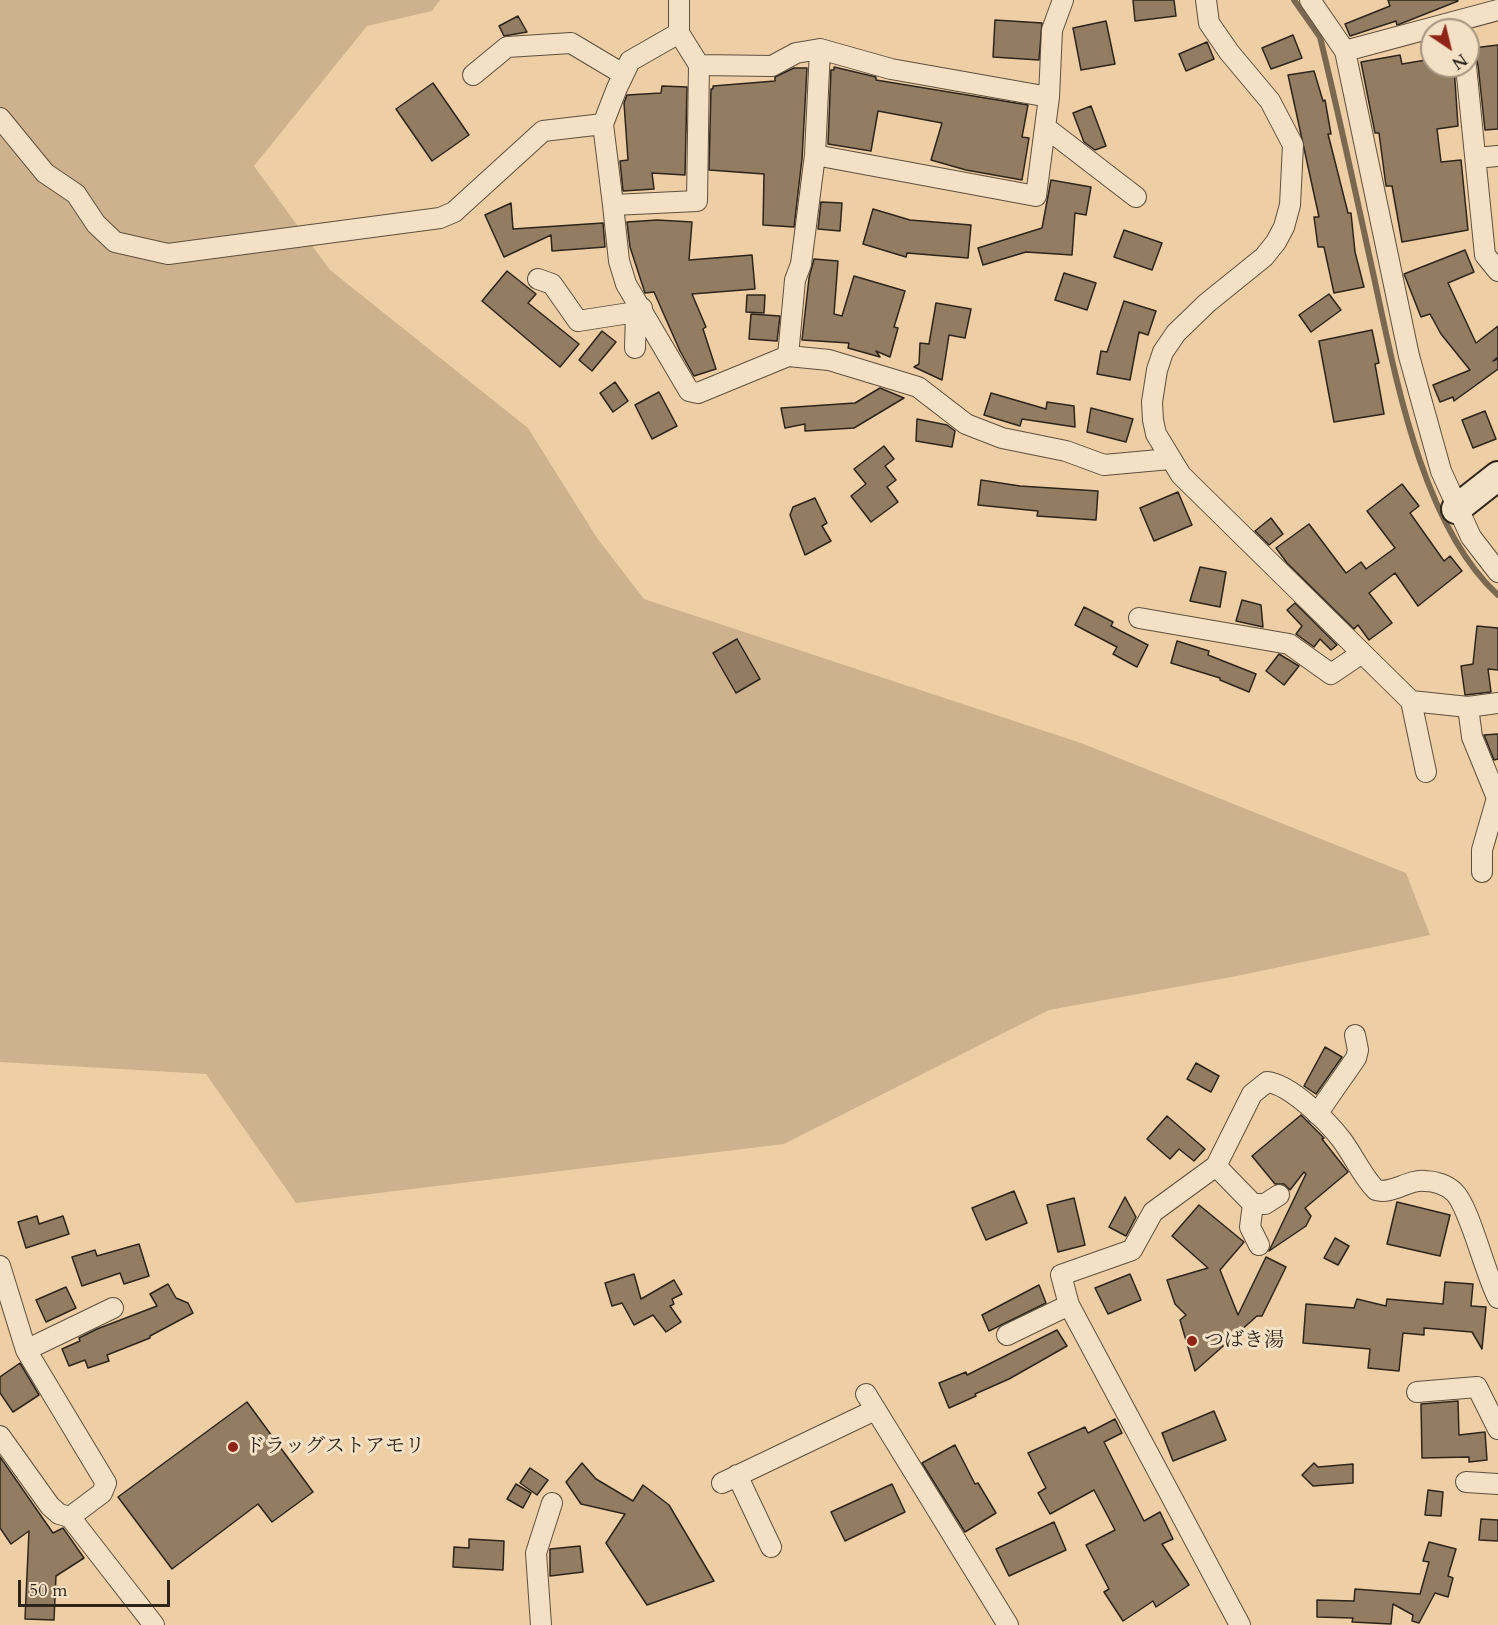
<!DOCTYPE html>
<meta charset="utf-8">
<style>
body{margin:0}
#map{position:relative;width:1498px;height:1625px;overflow:hidden;background:#eecfa5;font-family:Cardo,serif}
canvas{display:block}
.north{position:absolute;left:1420px;top:18px;width:60px;height:60px;box-sizing:border-box;background:#f4e0c4;border:2px solid #a59580;border-radius:50%;rotate:145deg;font-size:16px;font-weight:700;line-height:24px;text-align:center;color:#2e241a}
.north::after{content:'';display:block;margin:auto;width:21px;height:27px;background:#8f2418;clip-path:polygon(50% 0,100% 100%,50% 72%,0 100%)}
.scale{position:absolute;left:18px;top:1580px;width:152px;height:27px;box-sizing:border-box;border:3px solid #2e241a;border-top:0;padding-left:8px;font-size:18px;line-height:21px;white-space:nowrap;color:#2e241a;-webkit-text-stroke:4px #f4e0c4;paint-order:stroke}
</style>
<div id="map">
<canvas width="1498" height="1625"></canvas>
<div class="north">N</div>
<div class="scale">50 m</div>
</div>
<script>
const c = document.querySelector('canvas').getContext('2d');
c.lineJoin = 'round';
function paint(path, color) {
  c.fillStyle = color;
  c.fill(path, 'evenodd');
}
function stroke(path, color, width, dash) {
  c.strokeStyle = color;
  c.lineWidth = width;
  c.lineCap = dash ? 'butt' : 'round';
  c.setLineDash(dash || []);
  c.stroke(path);
}
function drawText(font, color, halo, rows, align = 'center') {
  c.font = font + ' Cardo,"Noto Serif JP",serif';
  c.lineWidth = 6;
  c.setLineDash([]);
  c.textBaseline = 'middle';
  c.strokeStyle = halo;
  c.fillStyle = color;
  for (const [text, x, y, turn = 0] of rows) {
    c.save();
    c.translate(x, y);
    c.rotate((+turn || 0) * Math.PI / 180);
    c.textAlign = isNaN(turn) ? turn : align;
    if (halo) c.strokeText(text, 0, 0);
    c.fillText(text, 0, 0);
    c.restore();
  }
}
paint(new Path2D(`
 M0,0H440L432,11L367,26L254,166L330,270L528,428L597,538L644,599L1081,743L1406,873L1430,935L1237,976L1049,1010L784,1144L296,1203L206,1074L0,1062Z`), '#cdb28d');
stroke(new Path2D(`
 M1294,0L1320,37C1338,111 1354,185 1370,259C1393,362 1418,522 1498,595`), '#7a6851', 6);
const building = new Path2D(`
 M1133,0H1174L1176,16L1135,21Z
 M1388,0H1457L1458,1L1400,24L1397,25L1396,21L1350,36L1345,24L1390,6Z
 M518,16L527,32L504,36L499,26Z
 M995,20L1042,23L1039,60L993,57Z
 M1106,21L1115,64L1081,70L1073,28Z
 M1293,35L1302,58L1271,69L1262,48Z
 M1207,42L1214,59L1186,71L1179,54Z
 M1498,45V129L1485,130L1478,65L1473,48Z
 M1400,55L1402,64L1432,59V66H1454L1458,126L1437,129L1441,162L1461,160L1468,230L1402,242L1392,186H1386L1379,133H1375L1361,62Z
 M834,67L876,77V80L1028,105L1022,137L1029,138L1022,180L966,170L931,160L942,123L878,111L871,151L828,144L831,70H834Z
 M794,68H807L802,159L794,227L763,225L764,174L709,170L711,89H713V86L775,81V77Z
 M1314,71L1323,101L1325,100L1331,134H1328L1348,213H1351L1355,252L1364,287L1334,293L1324,247H1318L1314,217H1319L1288,75Z
 M433,83L469,135L432,161L396,109Z
 M662,86L687,87L685,175L652,173L654,189L623,191L620,161L628,160L624,103L627,95L661,93Z
 M1091,106L1106,146L1095,150L1084,142L1073,113Z
 M1051,180L1091,187L1086,215L1075,213L1072,255L1026,252L983,265L978,248L1042,228Z
 M821,202L842,203L840,231L818,229Z
 M511,203L513,229L603,223L605,247L552,251L551,235L504,257L485,215Z
 M873,209L910,220L971,225L968,258L907,253L906,257L863,244Z
 M657,220L692,222L689,260L752,255L755,289L692,294L706,327L703,329L716,369L694,376L680,351L654,292L645,293L630,247L627,222Z
 M1124,230L1162,243L1152,270L1114,257Z
 M1465,250L1474,272L1448,283L1476,343L1498,326V357L1493,361L1498,359V369L1454,401L1453,397L1440,402L1433,385L1470,370L1441,334L1430,314L1421,317L1404,274Z
 M814,259L838,261L834,314L842,316L854,276L905,291L894,327L898,328L890,357L876,351L880,357L848,348L849,343L802,340L809,278Z
 M507,271L536,294L528,303L579,344L560,367L482,301Z
 M1064,273L1096,283L1087,310L1055,300Z
 M1329,294L1341,310L1311,332L1299,315Z
 M747,295H765L764,313L746,312Z
 M1124,301L1156,311L1148,335L1139,332L1130,380L1097,374L1101,351L1107,352Z
 M936,303L971,309L965,338L949,335L942,380L914,367L919,364L920,343L929,344Z
 M751,314L780,316L777,341L749,339Z
 M1372,330L1379,363L1375,364L1384,414L1334,422L1319,341Z
 M602,331L616,342L592,371L579,360Z
 M615,382L628,401L613,412L600,393Z
 M880,388L904,398L854,428L805,431V424L785,428L781,408L855,403Z
 M659,392L677,426L652,439L635,405Z
 M991,393L1046,409L1047,402L1074,406L1075,427L1022,419L1020,426L984,415Z
 M1091,408L1133,419L1126,442L1087,432Z
 M1485,411L1496,439L1473,448L1462,420Z
 M917,419L947,425L955,431L952,447L916,441Z
 M884,446L894,459L885,466L896,480L887,487L898,502L871,522L851,496L866,484L854,469Z
 M981,480L1020,486L1098,491L1096,520L1037,516L1038,511L978,505Z
 M1402,484L1419,506L1410,513L1444,561L1450,556L1462,571L1418,606L1395,573L1369,593L1392,623L1369,640L1358,625L1354,629L1287,563L1276,548L1309,524L1346,573L1361,562L1366,569L1395,548L1367,511Z
 M1178,492L1192,525L1154,541L1140,508Z
 M815,498L827,523L822,526L831,541L805,555L790,515L793,507Z
 M1271,518L1283,534L1269,545L1255,531Z
 M1200,567L1226,572L1220,607L1190,601Z
 M1242,600L1261,605L1263,627L1236,621Z
 M1295,603L1337,645L1331,650L1320,639L1314,647L1296,634L1302,626L1287,610Z
 M1084,607L1113,622L1111,626L1148,645L1137,667L1113,654L1117,647L1075,625Z
 M1477,626L1498,628V670L1488,669L1491,692L1465,695L1461,666L1473,664Z
 M737,639L760,679L736,693L713,653Z
 M1177,641L1209,651L1208,655L1256,674L1249,692L1220,680V678L1171,663Z
 M1279,654L1299,666L1284,685L1266,671Z
 M1498,734V759L1494,760L1484,735Z
 M1325,1047L1342,1057L1316,1094L1304,1086Z
 M1196,1063L1219,1076L1211,1092L1187,1079Z
 M1301,1115L1324,1138L1322,1139L1348,1172L1305,1208L1311,1216L1306,1226L1269,1251L1306,1174L1304,1172L1290,1190L1284,1184H1275L1252,1156Z
 M1167,1116L1205,1149L1194,1161L1179,1149L1170,1159L1147,1139Z
 M1014,1191L1027,1223L986,1240L972,1208Z
 M1125,1197L1136,1217L1126,1236L1109,1227Z
 M1074,1198L1085,1245L1058,1252L1047,1205Z
 M1397,1202L1450,1215L1440,1256L1387,1244Z
 M1199,1205L1244,1242L1220,1270L1238,1315L1266,1257L1286,1267L1262,1316H1257L1195,1371L1180,1320L1186,1315L1175,1304L1167,1280L1208,1268L1172,1236Z
 M37,1216L39,1224L63,1216L69,1234L26,1248L18,1222Z
 M1335,1238L1349,1246L1338,1265L1324,1258Z
 M139,1244L149,1276L124,1284L120,1273L82,1286L72,1257L95,1250L97,1256Z
 M634,1274L641,1299L674,1280L682,1294L672,1299L674,1304L670,1306L681,1322L666,1332L653,1315L634,1325L622,1303L612,1306L605,1283Z
 M1130,1274L1141,1300L1108,1314L1095,1288Z
 M1445,1282L1473,1284L1471,1306L1486,1307L1482,1349L1472,1332L1424,1328V1335L1403,1333L1399,1371L1368,1368L1370,1349L1303,1343L1306,1304L1354,1308L1357,1299L1386,1306L1387,1299L1443,1304Z
 M168,1284L176,1298L188,1303L193,1313L150,1336V1338L107,1355L109,1361L88,1368L85,1360L69,1366L62,1349L80,1341L79,1338L97,1329L157,1306L150,1294Z
 M1039,1285L1046,1303L989,1331L982,1315Z
 M66,1287L76,1308L46,1322L36,1300Z
 M1057,1330L1067,1346L1009,1379L975,1394L976,1396L949,1408L939,1383L966,1372L967,1375Z
 M20,1363L39,1395L13,1412L0,1393V1377Z
 M1458,1401L1459,1435L1485,1432L1487,1460L1469,1462V1457L1422,1458L1421,1404Z
 M247,1402L313,1492L272,1522L258,1504L172,1569L118,1497Z
 M1214,1411L1226,1440L1173,1461L1162,1433Z
 M1115,1419L1122,1433L1104,1442L1144,1521L1160,1512L1173,1539L1162,1544L1189,1585L1156,1607L1153,1601L1123,1621L1104,1592L1109,1589L1086,1545L1115,1530L1094,1490L1050,1514L1038,1493L1046,1488L1028,1453L1085,1427L1088,1433Z
 M955,1445L975,1484L978,1483L996,1513L965,1532L922,1463Z
 M0,1457L53,1533L63,1528L84,1558L56,1576L54,1620L25,1619L29,1531L11,1544L0,1528Z
 M582,1463L596,1479L633,1501L643,1485L669,1505L714,1581L647,1605L606,1543L625,1514L581,1504L566,1482Z
 M1314,1463L1318,1467L1353,1464V1483L1313,1486L1302,1475Z
 M530,1468L548,1480L537,1495L520,1483Z
 M516,1484L531,1493L523,1508L507,1499Z
 M892,1484L905,1512L845,1541L831,1512Z
 M1428,1490L1443,1492L1441,1516L1425,1515Z
 M1481,1519L1498,1520V1541L1479,1540Z
 M1054,1522L1066,1550L1009,1576L996,1549Z
 M469,1539L504,1541L503,1570L453,1567L454,1547L469,1548Z
 M1429,1542L1456,1549L1448,1576L1453,1578L1448,1597L1435,1593L1419,1623L1412,1621L1413,1615L1393,1604L1391,1624L1352,1622L1353,1618L1317,1617V1600L1354,1601L1355,1589L1420,1594L1429,1562L1423,1561Z
 M580,1546L583,1572L550,1576V1549Z`);
paint(building, '#927d62');
stroke(building, '#2e241a', 1.5);
const street = new Path2D(`
 M1206,0L1209,23L1229,52L1270,101L1293,145L1290,205L1284,227L1276,242L1264,257L1207,303L1176,333L1163,352L1157,370L1152,402L1153,420L1156,434L1181,475L1411,701L1468,707L1498,703
 M1310,0L1345,51L1409,356L1441,471L1471,537L1498,572
 M679,33V0
 M1345,51L1498,10
 M699,65L679,33L630,61L617,88L603,124L613,205L697,201L699,65L772,66L796,53L820,49
 M1466,66L1485,255L1498,271
 M473,75L507,47L571,43L623,74
 M1049,97L891,69L820,49L815,155L1036,196L1049,97L1052,30L1063,0
 M0,118L45,173L76,194L96,224L115,242L168,254L440,218L454,212L543,131L603,124
 M1045,127L1136,197
 M1476,158L1498,156
 M613,205L619,261L626,284L689,391L698,393L788,356L829,360L918,387L966,424L1002,438L1066,451L1104,465L1170,459
 M538,279L552,284L578,321L636,312L642,308
 M635,348L636,312
 M788,356L795,280L801,264L815,155
 M1139,618L1289,644L1331,674L1362,653
 M1411,701L1426,772
 M1468,707L1472,737L1497,798L1482,850V872
 M1317,1114L1356,1058L1358,1050L1355,1035
 M1216,1166L1253,1204L1250,1227L1259,1245
 M1253,1204H1265L1279,1195
 M0,1266L26,1350L106,1483L102,1493L70,1517L154,1625
 M1007,1335L1069,1305
 M26,1350L113,1308
 M1417,1392L1477,1387L1498,1429
 M866,1394L1008,1625
 M0,1436L50,1506L59,1514L70,1517
 M737,1475L771,1547
 M1466,1482L1498,1484
 M722,1483L875,1410
 M541,1625L536,1553L552,1503
 M1240,1625L1069,1305L1061,1275L1132,1250L1153,1212L1216,1166L1252,1094L1267,1082C1290,1084 1328,1122 1341,1139C1354,1156 1362,1176 1376,1190C1392,1195 1408,1179 1425,1181C1435,1181 1447,1185 1454,1192C1469,1205 1485,1274 1498,1298`);
const secondary = new Path2D(`
 M1456,509L1498,476`);
stroke(street, '#5e4f3d', 22);
stroke(secondary, '#2e241a', 32);
stroke(street, '#f4e0c4', 20);
stroke(secondary, '#f4e0c4', 28);
for (const [x, y, r, color] of [
 [1192,1341,6,"#8f2418"],
 [233,1447,6,"#8f2418"]
]) {
  const dot = new Path2D();
  dot.arc(x, y, r, 0, 2 * Math.PI);
  c.fillStyle = color;
  c.fill(dot);
  stroke(dot, '#f4e0c4', 2);
}
drawText('20px', '#2e241a', '#f4e0c4', [
 ["つばき湯",1204,1341],
 ["ドラッグストアモリ",245,1447]
], 'left');
</script>
